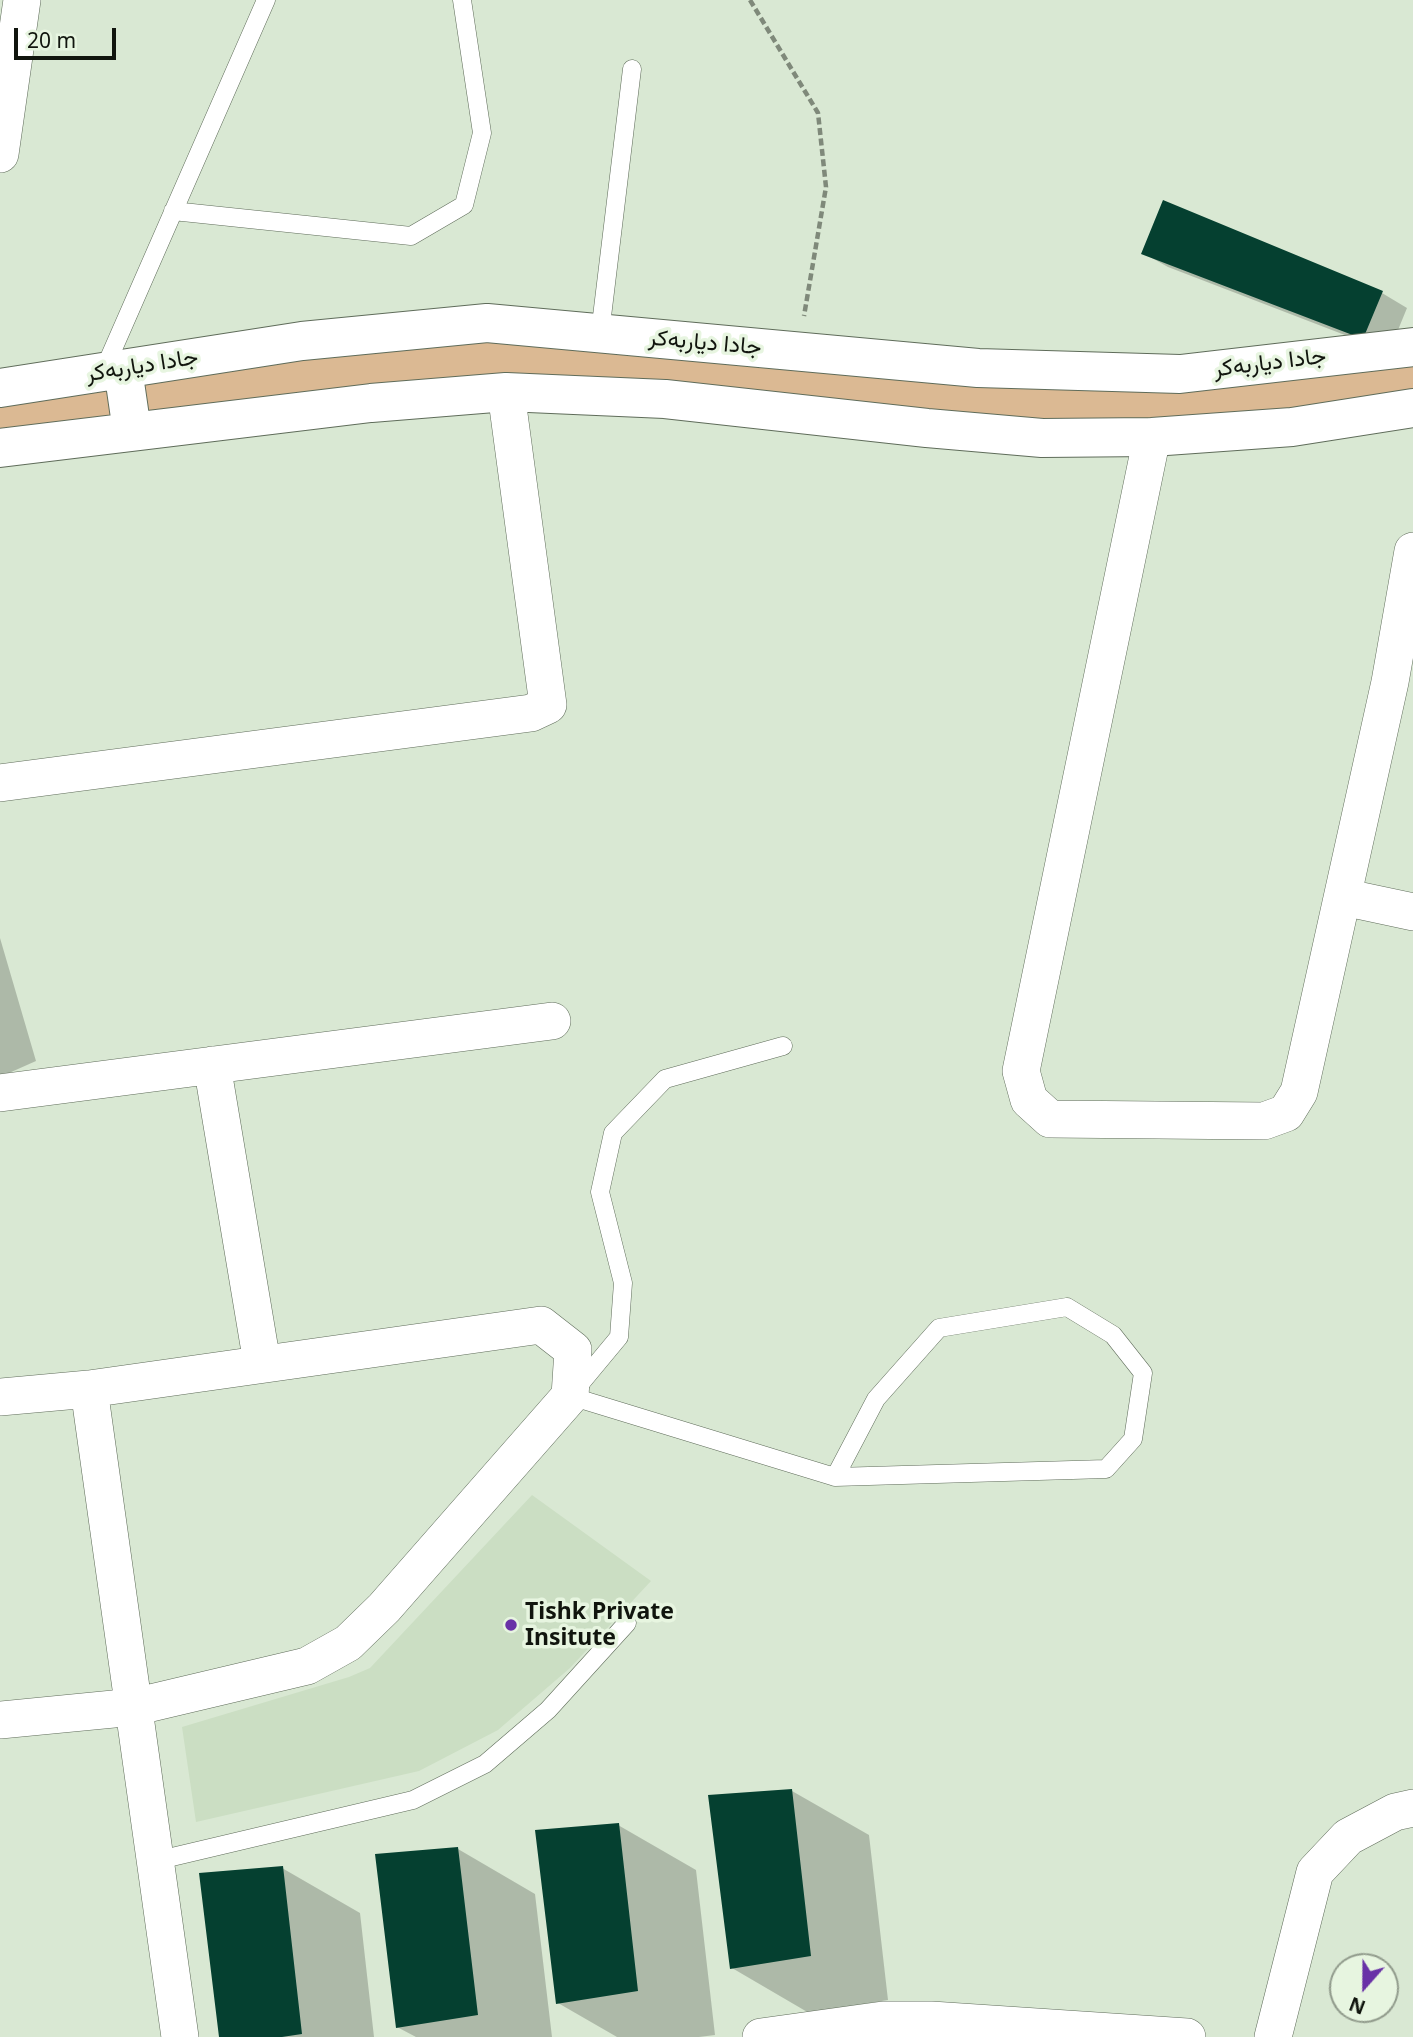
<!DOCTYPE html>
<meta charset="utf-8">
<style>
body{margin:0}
#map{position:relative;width:1413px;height:2037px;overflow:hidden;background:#d9e8d3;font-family:"Noto Sans",sans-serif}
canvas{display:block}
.north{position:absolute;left:1329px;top:1953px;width:70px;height:70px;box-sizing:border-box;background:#e7f5e0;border:2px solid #919b8c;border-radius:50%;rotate:201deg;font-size:19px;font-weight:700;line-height:28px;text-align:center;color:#11150e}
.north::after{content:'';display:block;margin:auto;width:24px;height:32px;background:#6931a7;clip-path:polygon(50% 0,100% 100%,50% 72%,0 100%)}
.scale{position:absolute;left:14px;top:28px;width:102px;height:32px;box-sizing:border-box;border:4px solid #11150e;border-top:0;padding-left:9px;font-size:21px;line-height:24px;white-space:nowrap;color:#11150e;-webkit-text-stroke:5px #e7f5e0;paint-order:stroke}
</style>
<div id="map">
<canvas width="1413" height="2037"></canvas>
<div class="north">N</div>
<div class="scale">20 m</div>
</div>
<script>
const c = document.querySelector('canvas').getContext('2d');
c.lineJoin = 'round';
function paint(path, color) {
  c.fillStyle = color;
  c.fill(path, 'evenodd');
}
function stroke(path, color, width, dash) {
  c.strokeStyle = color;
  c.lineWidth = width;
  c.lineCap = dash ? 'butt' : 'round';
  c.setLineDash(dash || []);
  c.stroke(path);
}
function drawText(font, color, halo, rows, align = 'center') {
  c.font = font + ' "Noto Sans",Vazirmatn,sans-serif';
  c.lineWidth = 7;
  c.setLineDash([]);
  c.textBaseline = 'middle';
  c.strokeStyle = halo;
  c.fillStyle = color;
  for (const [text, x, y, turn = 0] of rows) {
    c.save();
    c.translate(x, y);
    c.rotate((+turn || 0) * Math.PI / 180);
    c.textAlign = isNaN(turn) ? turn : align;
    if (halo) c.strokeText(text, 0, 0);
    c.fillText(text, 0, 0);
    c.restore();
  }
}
paint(new Path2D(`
 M532,1495L651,1581L570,1668L498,1730L419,1771L196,1822L182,1727L349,1677L370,1668Z`), '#cbdec3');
paint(new Path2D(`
 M487,323L978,368L1413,347V408L1152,437L665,399L0,448V388Z`), '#dbb993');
paint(new Path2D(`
 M1164,202L1382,293L1407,308L1389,352L1168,267L1143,253Z
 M0,938L36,1061L0,1077Z
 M792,1791L869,1835L888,2000L809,2013L732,1968Z
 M618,1825L696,1870L715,2035L699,2037H617L558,2003Z
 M458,1849L535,1894L552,2037H416L397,2027Z
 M282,1868L360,1913L374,2037H221Z`), '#0003');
paint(new Path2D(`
 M1163,200L1383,291L1363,339L1141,254Z
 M792,1789L811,1956L730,1969L708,1795Z
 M619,1823L638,1991L556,2004L535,1830Z
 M458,1847L478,2015L396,2028L375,1854Z
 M283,1866L302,2034L282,2037H219L199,1873Z`), '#054030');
const service = new Path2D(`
 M173,211L411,236L464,205L482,133L462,0
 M600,333L632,69
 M103,372L266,0
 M783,1046L665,1079L613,1133L600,1192L623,1283L619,1337L570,1396L835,1477L1106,1469L1133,1439L1143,1373L1113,1335L1067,1307L939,1328L876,1399L835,1477
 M155,1861L413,1800L485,1764L548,1710L627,1623`);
const minor = new Path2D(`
 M0,154L22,0
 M1152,437L1021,1071L1029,1100L1050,1119L1264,1121L1286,1113L1299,1092L1390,682L1413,551
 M0,783L531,713L548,705L506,392
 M1343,897L1413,912
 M212,1065L262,1363
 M0,1093L552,1021
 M89,1389L180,2037
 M0,1397L89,1389L541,1325L573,1350L570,1396L384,1608L348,1643L307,1666L134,1707L0,1720
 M761,2037L883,2020H931L1187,2037
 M1273,2037L1315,1872L1348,1837L1395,1812L1413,1808`);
const secondary = new Path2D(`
 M123,369L132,431
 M0,388L302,341L487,323L978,368L1180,374L1413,347
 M0,448L371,403L506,392L665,399L927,428L1042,438L1152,437L1292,427L1413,408`);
stroke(service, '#5f6c5a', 19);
stroke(minor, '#5f6c5a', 38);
stroke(secondary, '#5f6c5a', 40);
stroke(new Path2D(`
 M750,0L818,113L826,187L804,316`), '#7f897a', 4.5, [7, 3.5]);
stroke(service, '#fff', 18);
stroke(minor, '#fff', 37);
stroke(secondary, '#fff', 38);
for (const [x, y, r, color] of [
 [511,1625,7,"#6931a7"]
]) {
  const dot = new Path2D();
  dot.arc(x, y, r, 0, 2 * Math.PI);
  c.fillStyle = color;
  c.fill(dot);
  stroke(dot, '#e7f5e0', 2.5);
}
drawText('23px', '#11150e', '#e7f5e0', [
 ["جادا دیاربه‌كر",705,343,5],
 ["جادا دیاربه‌كر",1270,363,-7],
 ["جادا دیاربه‌كر",142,366,-9]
]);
drawText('bold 23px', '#11150e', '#e7f5e0', [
 ["Tishk Private",525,1612],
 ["Insitute",525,1638]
], 'left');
</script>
